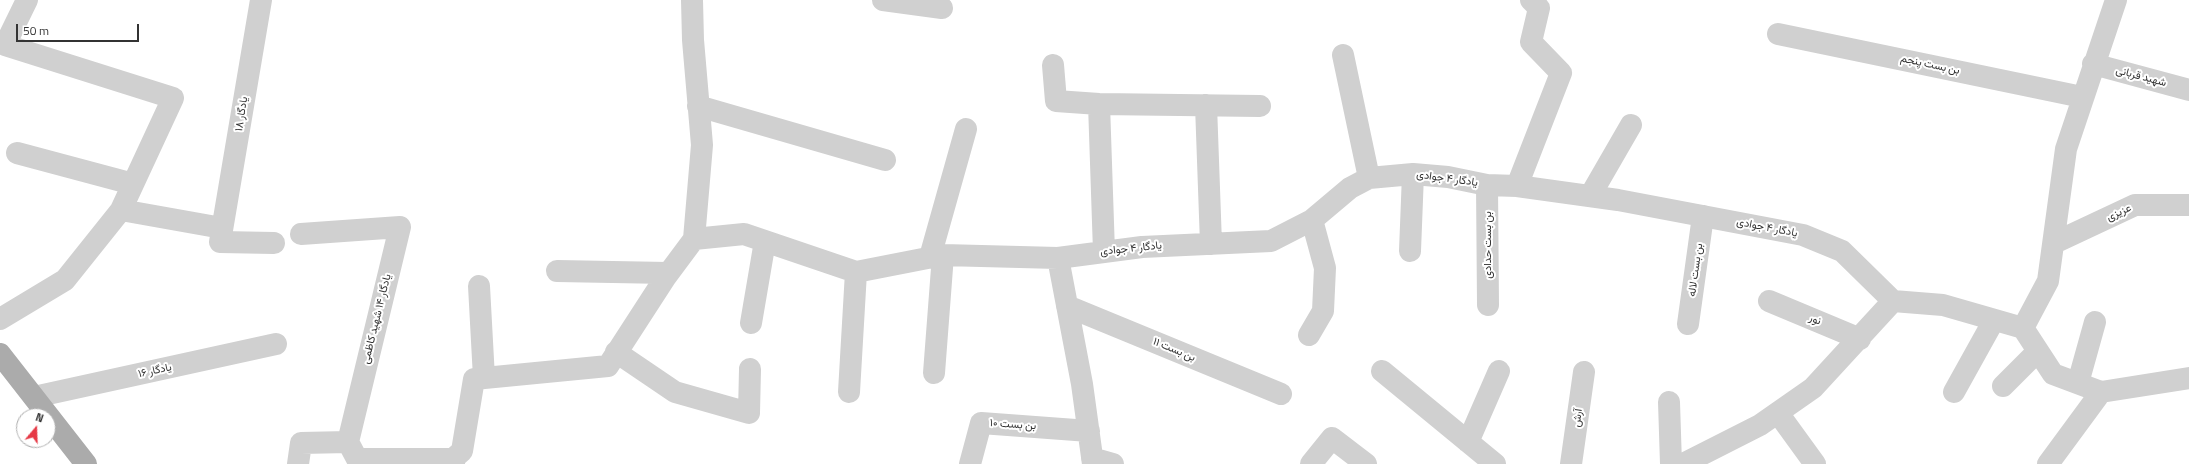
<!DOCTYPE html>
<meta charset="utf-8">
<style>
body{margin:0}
#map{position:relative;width:2189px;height:464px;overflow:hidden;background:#fff;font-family:"Titillium Web",sans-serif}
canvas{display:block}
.north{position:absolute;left:16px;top:408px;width:40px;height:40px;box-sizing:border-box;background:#fff;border:1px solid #adadad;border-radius:50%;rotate:19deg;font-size:11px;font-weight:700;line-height:16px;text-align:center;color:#333}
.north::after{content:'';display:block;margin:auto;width:14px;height:18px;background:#e63946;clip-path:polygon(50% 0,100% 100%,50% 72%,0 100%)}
.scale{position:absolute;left:16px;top:24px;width:123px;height:18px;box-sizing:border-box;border:2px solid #333;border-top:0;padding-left:5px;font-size:12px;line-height:14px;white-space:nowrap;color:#333;-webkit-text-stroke:3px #fff;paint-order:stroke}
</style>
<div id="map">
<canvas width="2189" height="464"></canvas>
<div class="north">N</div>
<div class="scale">50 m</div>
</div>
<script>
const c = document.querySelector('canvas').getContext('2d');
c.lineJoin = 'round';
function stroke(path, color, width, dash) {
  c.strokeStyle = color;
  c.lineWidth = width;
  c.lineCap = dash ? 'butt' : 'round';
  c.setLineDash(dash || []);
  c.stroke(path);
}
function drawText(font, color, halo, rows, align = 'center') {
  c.font = font + ' "Titillium Web",Vazirmatn,sans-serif';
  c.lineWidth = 4;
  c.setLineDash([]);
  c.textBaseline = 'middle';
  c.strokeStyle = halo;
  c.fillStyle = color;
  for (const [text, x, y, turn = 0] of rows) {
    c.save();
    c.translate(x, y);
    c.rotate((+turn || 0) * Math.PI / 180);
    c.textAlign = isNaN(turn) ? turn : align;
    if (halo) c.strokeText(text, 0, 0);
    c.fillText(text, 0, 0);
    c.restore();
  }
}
stroke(new Path2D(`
 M261,0L220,242L274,243
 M692,0L693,40L702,145L694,239
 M883,0L942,8
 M1778,34L2082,97
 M1343,55L1369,178
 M2093,64L2189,90
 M1053,65L1056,101L1099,104L1260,106
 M1099,104L1104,252
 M1206,105L1211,244
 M698,106L885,160
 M17,153L133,184
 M1487,185L1488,305
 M1517,186L1561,73L1531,42L1539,8L1531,0
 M1590,196L1631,125
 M121,210L222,228
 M2054,243L2135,205H2189
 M1410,251L1413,174
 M930,257L966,129
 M557,271L668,273
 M479,286L484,378
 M1769,301L1860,339
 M1893,301L1943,305L2023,328L2048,281L2066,149L2116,0
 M1067,306L1281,394
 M0,319L65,280L121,210L173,98L5,45L27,0
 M751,323L765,241
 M1688,324L1703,216
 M2023,328L2053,374L2101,392L2189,378
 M1309,335L1323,311L1325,268L1312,220
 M616,352L675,392L749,413L750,369
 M1382,371L1495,464
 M934,373L943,255
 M2078,383L2095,322
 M2003,386L2038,351
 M849,392L856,272
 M1954,392L1994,320
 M34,397L276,344
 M1669,402L1671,464
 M1778,413L1815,464
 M348,442L357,459H453
 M1468,442L1499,371
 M1092,458L1113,464
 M298,464L301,443L348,442L400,227L301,234
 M454,464L453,459L462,451L474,379L608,366L665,278L694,239L744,234L856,272L943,255L1058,258
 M970,464L981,423L1089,431
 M1093,464L1082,384L1058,258L1142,247L1271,241L1312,220L1350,188L1369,178L1413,174L1448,177L1487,185L1517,186L1618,200L1803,235L1842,251L1893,301
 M1311,464L1332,438L1366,464
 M1571,464L1584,372
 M1683,464L1760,425L1813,388L1893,301
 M2048,464L2101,392`), '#d0d0d0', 22);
stroke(new Path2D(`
 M0,354L86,464`), '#ababab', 22);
drawText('11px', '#333', '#fff', [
 ["بن بست پنجم",1930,65,12],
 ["شهید قربانی",2141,77,15],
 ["یادگار ۱۸",242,114,-81],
 ["یادگار ۴ جوادی",1447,179,8],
 ["عزیزی",2119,213,-25],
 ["یادگار ۴ جوادی",1767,228,11],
 ["بن بست حدادی",1488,245,-90],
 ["یادگار ۴ جوادی",1131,249,-6],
 ["بن بست لاله",1696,270,-82],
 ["یادگار ۱۴ شهید کاظمی",377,319,-76],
 ["نور",1815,320,22],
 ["بن بست ۱۱",1174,350,23],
 ["یادگار ۱۶",155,371,-12],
 ["آرش",1578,418,-82],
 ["بن بست ۱۰",1013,425,4]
]);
</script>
